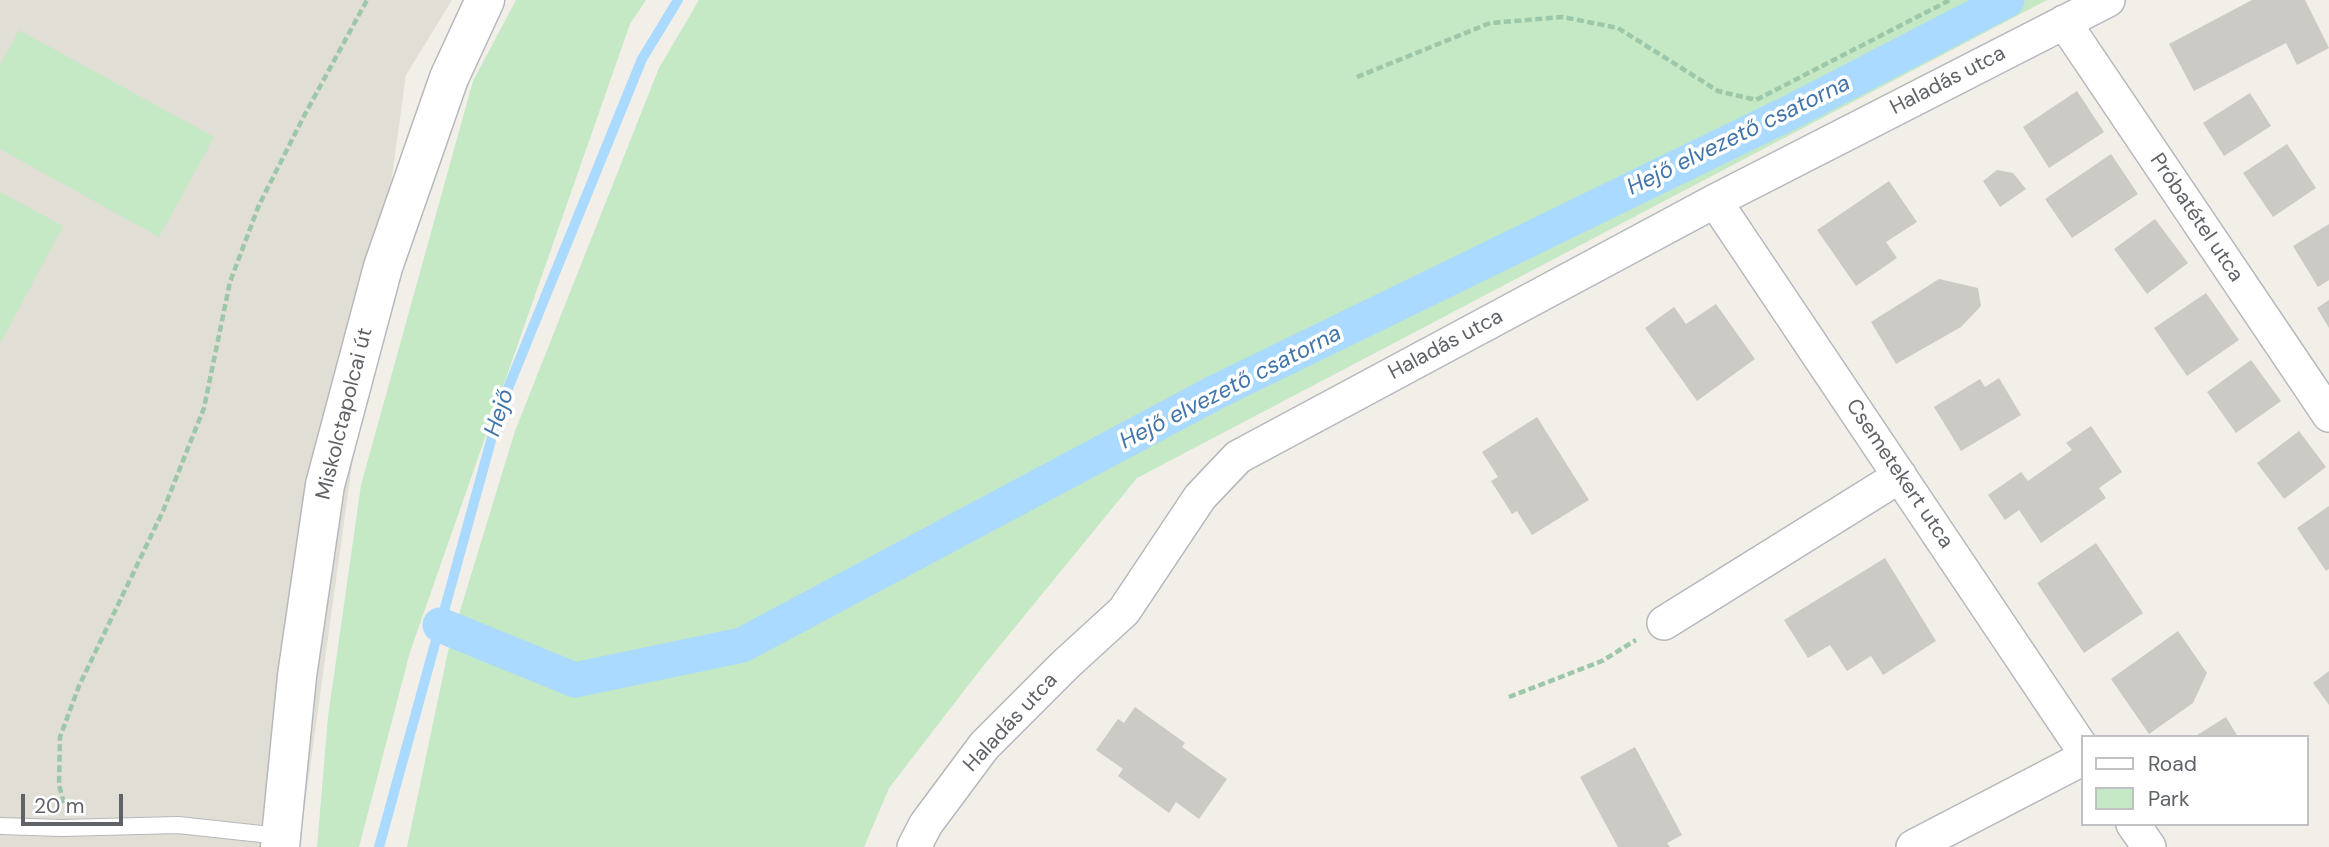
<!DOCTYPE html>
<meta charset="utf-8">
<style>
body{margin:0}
#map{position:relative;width:2329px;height:847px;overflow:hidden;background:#f1efe8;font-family:"DM Sans",sans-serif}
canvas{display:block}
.legend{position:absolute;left:2081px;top:735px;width:228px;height:91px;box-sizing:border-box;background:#fff;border:2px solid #bfc1c3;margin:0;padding:9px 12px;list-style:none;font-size:21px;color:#5f6368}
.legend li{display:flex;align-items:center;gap:14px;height:35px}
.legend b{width:35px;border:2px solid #bfc1c3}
.scale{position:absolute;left:21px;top:794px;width:102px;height:32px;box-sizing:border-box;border:4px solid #5f6368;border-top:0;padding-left:9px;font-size:21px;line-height:24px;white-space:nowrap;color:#5f6368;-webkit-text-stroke:5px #fff;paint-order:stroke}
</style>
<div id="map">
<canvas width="2329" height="847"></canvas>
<ul class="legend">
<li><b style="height:9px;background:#fff"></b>Road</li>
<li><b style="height:19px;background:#c5e8c5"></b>Park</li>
</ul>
<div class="scale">20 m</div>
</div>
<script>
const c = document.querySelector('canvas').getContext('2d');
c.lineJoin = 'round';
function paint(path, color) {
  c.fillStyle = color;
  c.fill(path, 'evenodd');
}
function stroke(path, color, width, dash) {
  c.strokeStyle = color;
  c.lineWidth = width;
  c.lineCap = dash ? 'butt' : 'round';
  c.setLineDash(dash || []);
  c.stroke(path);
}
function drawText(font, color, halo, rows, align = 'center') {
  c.font = font + ' "DM Sans",sans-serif';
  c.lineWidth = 7;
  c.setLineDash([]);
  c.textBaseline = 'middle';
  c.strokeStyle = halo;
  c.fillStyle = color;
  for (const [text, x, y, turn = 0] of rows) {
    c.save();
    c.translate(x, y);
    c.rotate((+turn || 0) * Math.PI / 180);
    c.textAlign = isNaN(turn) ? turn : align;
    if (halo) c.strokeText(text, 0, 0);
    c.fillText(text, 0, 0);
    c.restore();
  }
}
paint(new Path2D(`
 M0,0H452L406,75L299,847H0Z`), '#e1ded6');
paint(new Path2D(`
 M516,0H646L630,24L410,652L359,847H317L328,717L361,485L473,81Z
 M699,0H2047L1137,478L980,670L889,788L864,847H407L449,647L515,431L659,68Z
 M19,30L214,137L159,237L0,149V65Z
 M0,192L63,226L0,344Z`), '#c5e8c5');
stroke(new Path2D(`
 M379,847L500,408L642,59L678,0`), '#aadaff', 10);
stroke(new Path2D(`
 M440,625L575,680L742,645L1216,392L1791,112L2007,0`), '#aadaff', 35);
paint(new Path2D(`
 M2252,0H2305L2329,48L2297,65L2286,43L2194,91L2169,44Z
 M2077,91L2104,132L2049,168L2023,127Z
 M2250,93L2271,126L2224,156L2203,123Z
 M2287,144L2316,188L2273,217L2243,173Z
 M2111,154L2138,194L2072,238L2045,199Z
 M1997,170L2013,173L2026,189L2000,207L1983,181Z
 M1889,181L1917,222L1886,242L1897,258L1856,286L1817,230Z
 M2155,219L2188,263L2147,294L2114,249Z
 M2329,224V280L2318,287L2293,246Z
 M1939,279L1978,288L1981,306L1961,327L1896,364L1871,322Z
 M2206,293L2239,340L2187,376L2154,328Z
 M2329,300V328L2317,308Z
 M1716,304L1755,359L1697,401L1645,328L1674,307L1686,324Z
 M2251,360L2281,401L2236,433L2207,392Z
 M1999,378L2021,415L1961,451L1934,407L1980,379L1985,387Z
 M1537,417L1589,500L1532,535L1517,511L1512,514L1491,481L1498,477L1482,452Z
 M2091,426L2122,472L2099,488L2106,498L2041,543L2019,510L2005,520L1988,495L2021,472L2028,481L2072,450L2066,443Z
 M2299,431L2326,467L2284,499L2257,463Z
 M2329,506V569L2326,571L2297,528Z
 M2096,543L2143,613L2084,653L2037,583Z
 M1885,558L1936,641L1883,675L1871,656L1847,671L1830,645L1808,658L1784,620Z
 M2178,631L2207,673L2193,703L2149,734L2111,679Z
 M2329,671V705L2313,683Z
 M1135,707L1185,743L1182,747L1227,779L1199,819L1176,802L1169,813L1118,776L1123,769L1096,750L1118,719L1124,723Z
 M2226,717L2238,737H2194Z
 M1635,747L1682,835L1667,843L1670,847H1618L1580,777Z`), '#cccac5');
const service = new Path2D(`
 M0,826L62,828L178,825L280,836`);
const minor = new Path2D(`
 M2064,22L2329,415
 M1715,201L2082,748
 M1664,623L1900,476
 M2133,824L2149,847
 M914,847L926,824L984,746L1066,664L1124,611L1200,497L1238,457L1715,201L2108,0
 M1913,847L2082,759`);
const tertiary = new Path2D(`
 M280,847L297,676L325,485L383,267L449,78L485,0`);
stroke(service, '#b5b8bc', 18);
stroke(minor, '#b5b8bc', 36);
stroke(tertiary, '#b5b8bc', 41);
stroke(new Path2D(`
 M1357,77L1490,23L1563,17L1618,28L1718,91L1756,100L1950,0
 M1509,697L1602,661L1636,640
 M64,803L59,785L60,737L79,686L163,511L204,408L230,282L259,205L304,116L367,0`), '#9cc7a9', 4.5, [7, 3.5]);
stroke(service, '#fff', 16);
stroke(minor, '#fff', 33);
stroke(tertiary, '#fff', 38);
drawText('21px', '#5f6368', '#fff', [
 ["Haladás utca",1948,81,-27],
 ["Próbatétel utca",2196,218,56],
 ["Haladás utca",1446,345,-28],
 ["Miskolctapolcai út",345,414,-76],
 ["Csemetekert utca",1899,474,56],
 ["Haladás utca",1011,723,-47]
]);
drawText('italic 23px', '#4174aa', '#fff', [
 ["Hejő elvezető csatorna",1739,136,-26],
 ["Hejő elvezető csatorna",1231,388,-27],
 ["Hejő",500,413,-72]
]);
</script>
